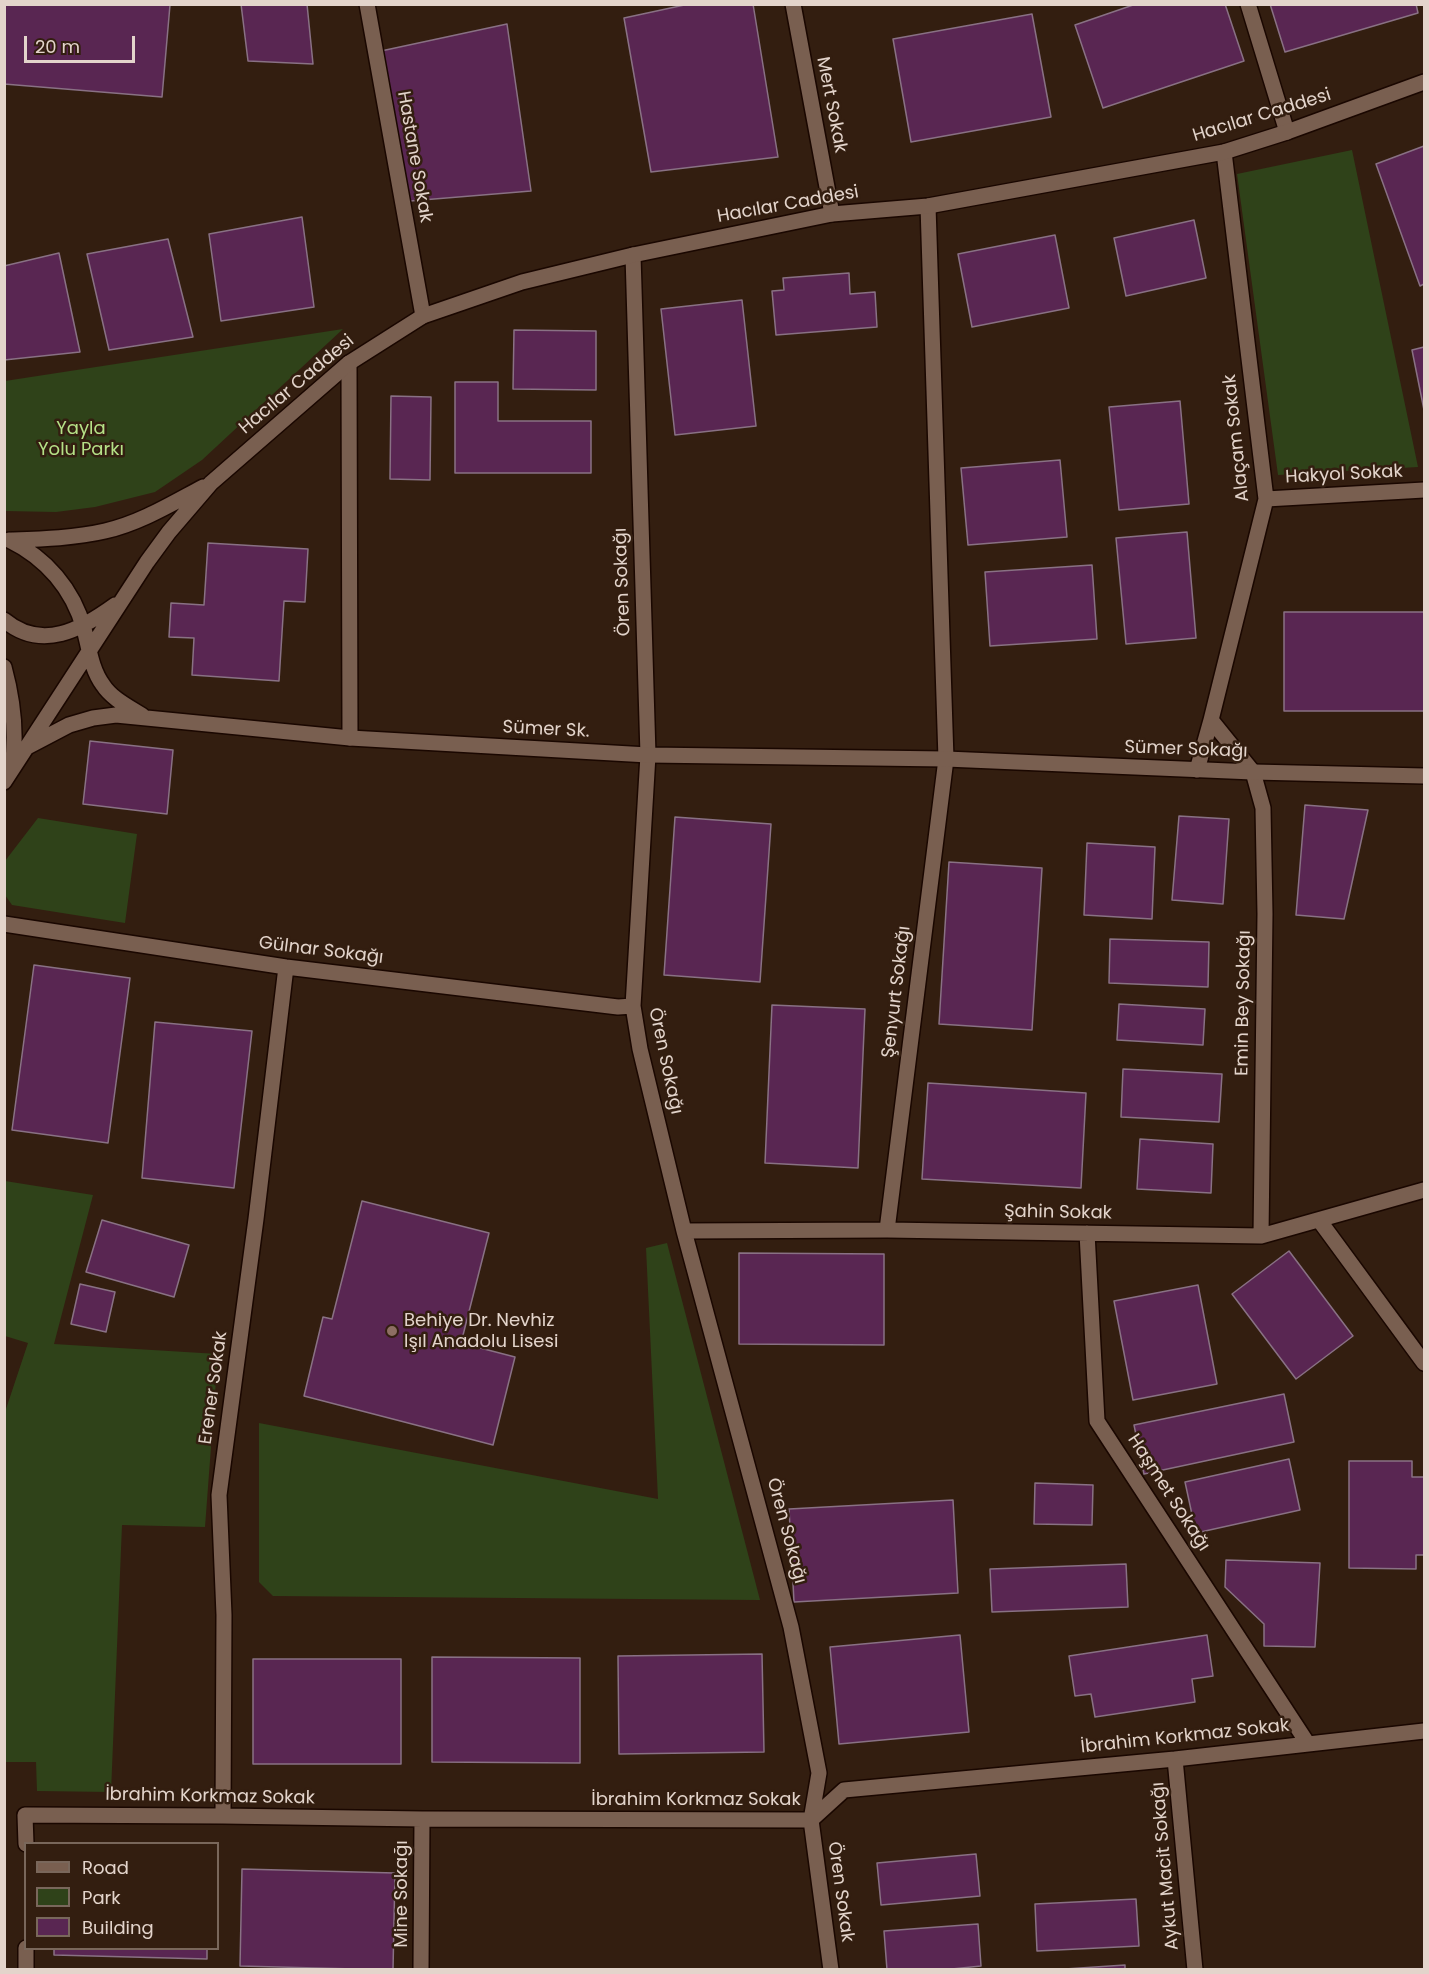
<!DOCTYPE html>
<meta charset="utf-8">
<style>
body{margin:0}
#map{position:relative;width:1429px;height:1974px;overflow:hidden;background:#331e10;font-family:Poppins,sans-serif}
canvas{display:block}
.frame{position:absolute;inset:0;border:6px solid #e3d4cb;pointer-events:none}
.legend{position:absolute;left:24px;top:1842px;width:195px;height:108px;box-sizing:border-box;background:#331e10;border:2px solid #79675b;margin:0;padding:8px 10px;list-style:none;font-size:18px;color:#e3d4cb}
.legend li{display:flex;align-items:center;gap:12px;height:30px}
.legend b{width:30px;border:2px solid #79675b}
.scale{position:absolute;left:24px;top:36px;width:111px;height:27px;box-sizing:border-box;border:3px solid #e3d4cb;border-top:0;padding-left:8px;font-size:18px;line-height:21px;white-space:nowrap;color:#e3d4cb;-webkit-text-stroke:4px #331e10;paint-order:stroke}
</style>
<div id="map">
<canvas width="1429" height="1974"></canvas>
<div class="frame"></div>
<ul class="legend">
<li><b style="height:8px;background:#795f50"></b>Road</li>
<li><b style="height:16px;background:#2f4219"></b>Park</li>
<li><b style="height:16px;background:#592652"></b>Building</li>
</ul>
<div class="scale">20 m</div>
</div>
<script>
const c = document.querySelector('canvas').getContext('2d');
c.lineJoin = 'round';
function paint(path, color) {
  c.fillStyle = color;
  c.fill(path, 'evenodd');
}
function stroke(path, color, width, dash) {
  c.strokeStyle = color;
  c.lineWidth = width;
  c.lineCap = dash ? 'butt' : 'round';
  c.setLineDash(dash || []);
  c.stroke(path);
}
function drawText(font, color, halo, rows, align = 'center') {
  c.font = font + ' Poppins,sans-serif';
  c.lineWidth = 5;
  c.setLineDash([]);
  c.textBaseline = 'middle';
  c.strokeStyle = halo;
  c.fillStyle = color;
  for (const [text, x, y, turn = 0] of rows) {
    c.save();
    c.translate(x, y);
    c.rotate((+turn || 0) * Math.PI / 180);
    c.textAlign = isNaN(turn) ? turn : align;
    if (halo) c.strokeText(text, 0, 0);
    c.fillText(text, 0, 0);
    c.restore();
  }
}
paint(new Path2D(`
 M1352,150L1418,467L1278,475L1237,174Z
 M343,329L202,460L155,492L95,507L56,512L5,511V381Z
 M38,818L137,834L125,923L12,905L5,895V861Z
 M5,1181L93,1195L54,1344L218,1354L205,1527L122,1525L111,1792L37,1791L36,1762H5V1412L28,1343L5,1336Z
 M667,1243L760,1600L273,1596L259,1582V1423L658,1499L646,1248Z`), '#2f4219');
const building = new Path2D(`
 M4,4L170,5L162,97L4,84Z
 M241,4H307L313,64L248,61Z
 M689,4H753L778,157L651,172L624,18Z
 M1136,4H1225L1244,61L1103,108L1075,25Z
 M1270,4H1416L1418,13L1285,52Z
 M1032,14L1051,117L911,142L893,39Z
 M507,24L531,191L410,201L381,51Z
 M1424,146V284L1420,286L1376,164Z
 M302,217L314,307L221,321L209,234Z
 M1194,220L1206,278L1126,296L1114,238Z
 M1055,235L1069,308L972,327L958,254Z
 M168,239L193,337L109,350L87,254Z
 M59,253L80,352L4,360V266Z
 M849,273L850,294L875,292L877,327L776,335L772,291L784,290L783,278Z
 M742,300L756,426L675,435L661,309Z
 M514,330L596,331V390L513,389Z
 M1424,347V410L1412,350Z
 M455,382H498V421H591V473H455Z
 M391,396L431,397L430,480L390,479Z
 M1180,401L1189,504L1119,510L1109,407Z
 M1060,460L1067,537L968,545L961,468Z
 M1187,532L1196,638L1126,644L1116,538Z
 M208,543L308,549L305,602L284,601L279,681L192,675L194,638L169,637L171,603L204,605Z
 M1092,565L1097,639L990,646L985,572Z
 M1284,612H1424V711H1284Z
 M90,741L173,750L167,814L83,804Z
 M1305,805L1368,810L1344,919L1296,915Z
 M1179,816L1229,819L1223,904L1172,900Z
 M675,817L771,824L760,982L664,975Z
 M1087,843L1155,847L1152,919L1084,915Z
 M949,862L1042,868L1032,1030L939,1024Z
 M1110,939L1209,942L1208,987L1109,983Z
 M34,965L130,978L108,1143L12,1130Z
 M1119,1004L1205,1009L1203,1045L1117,1040Z
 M772,1005L865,1009L858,1168L765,1163Z
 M155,1022L252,1031L234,1188L142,1178Z
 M1123,1069L1222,1074L1219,1122L1121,1117Z
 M928,1083L1086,1093L1081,1188L922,1179Z
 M1140,1139L1213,1144L1211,1193L1137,1189Z
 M362,1201L489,1233L461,1343L515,1357L493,1445L304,1396L323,1317L332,1319Z
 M102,1220L189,1245L174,1297L86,1272Z
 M1289,1251L1353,1336L1296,1379L1232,1294Z
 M739,1253L884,1254V1345L739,1344Z
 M80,1284L115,1292L106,1332L71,1324Z
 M1198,1285L1217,1384L1133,1400L1114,1301Z
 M1284,1394L1294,1442L1144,1474L1134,1425Z
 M1289,1459L1300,1510L1196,1533L1185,1482Z
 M1349,1461H1412V1477H1424V1555H1416V1569L1349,1568Z
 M1035,1483L1093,1485L1092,1525L1034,1524Z
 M953,1500L958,1593L794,1602L789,1509Z
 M1226,1560L1320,1563L1315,1647L1264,1646V1624L1225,1587Z
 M1126,1564L1128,1607L992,1612L990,1569Z
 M960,1635L969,1732L839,1744L830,1647Z
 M1207,1635L1213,1676L1192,1679L1195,1702L1095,1717L1091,1694L1075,1696L1069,1656Z
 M762,1654L764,1752L619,1754L618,1656Z
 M432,1657L580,1658V1763L432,1762Z
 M253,1659H401V1764H253Z
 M976,1854L980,1896L881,1905L877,1863Z
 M242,1869L395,1873L393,1970L240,1966Z
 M1136,1899L1139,1946L1037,1951L1035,1904Z
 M978,1924L981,1966L942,1970H887L884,1931Z
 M54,1948H207V1959L54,1955Z
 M1125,1965V1970H1050Z`);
paint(building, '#592652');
stroke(building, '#897184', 1.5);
const minor = new Path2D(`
 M367,4L423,316
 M793,4L832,214
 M1248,4L1287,132
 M1224,152L1266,499L1211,720L1253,772L1263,808L1265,914L1261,1236
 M633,255L648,755L633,1006L640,1049L684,1231L791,1627L819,1773L811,1820L831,1970
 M349,363L350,738
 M1266,499L1424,490
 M1197,770L1211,720
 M4,924L286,967L618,1007L633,1006
 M1319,1220L1424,1363
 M887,1230L946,759L928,206
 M684,1231L887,1230L1261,1236L1424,1190
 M1087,1233L1097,1421L1308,1744
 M1175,1759L1195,1970
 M223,1816L224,1615L219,1495L256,1219L286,967
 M26,1844L25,1815L223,1816L422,1819L811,1820L844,1790L1175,1759L1424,1731
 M26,1948V1970
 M421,1970L422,1819`);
const tertiary = new Path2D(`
 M9,540C46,558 73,589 84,629C89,647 91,669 103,685C112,699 129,707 143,716
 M12,540C42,539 75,538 105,531C140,523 171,504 203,487
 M4,620C42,652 82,629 115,605
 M4,667C13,700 17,733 12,767
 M29,746L69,725L93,718L116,715L350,738L648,755L946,759L1253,772L1424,776
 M4,782L147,562L169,532L211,483L349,363L423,316L522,282L633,255L832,214L928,206L1224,152L1287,132L1424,82`);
stroke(minor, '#1a0700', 18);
stroke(tertiary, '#1a0700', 18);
stroke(minor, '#795f50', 15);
stroke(tertiary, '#795f50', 15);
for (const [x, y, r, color] of [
 [392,1331,6,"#8d6e63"]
]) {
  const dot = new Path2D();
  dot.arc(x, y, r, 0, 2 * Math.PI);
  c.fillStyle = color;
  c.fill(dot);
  stroke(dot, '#331e10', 2);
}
drawText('18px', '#e3d4cb', '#331e10', [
 ["Mert Sokak",831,105,79],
 ["Hacılar Caddesi",1262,116,-17],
 ["Hastane Sokak",414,157,80],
 ["Hacılar Caddesi",788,205,-10],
 ["Hacılar Caddesi",297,385,-40],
 ["Alaçam Sokak",1237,438,-96],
 ["Hakyol Sokak",1344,475,-3],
 ["Ören Sokağı",623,582,-92],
 ["Sümer Sk.",546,730,3],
 ["Sümer Sokağı",1186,750,2],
 ["Gülnar Sokağı",321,951,7],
 ["Şenyurt Sokağı",897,992,-83],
 ["Emin Bey Sokağı",1244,1003,-89],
 ["Ören Sokağı",665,1061,78],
 ["Şahin Sokak",1058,1213,1],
 ["Erener Sokak",214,1388,-82],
 ["Haşmet Sokağı",1168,1493,57],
 ["Ören Sokağı",786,1531,75],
 ["İbrahim Korkmaz Sokak",1185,1737,-6],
 ["İbrahim Korkmaz Sokak",210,1797,1],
 ["İbrahim Korkmaz Sokak",696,1800],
 ["Aykut Macit Sokağı",1166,1866,-95],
 ["Ören Sokak",840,1892,82],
 ["Mine Sokağı",402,1894,-90]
]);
drawText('18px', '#b5e187', '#331e10', [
 ["Yayla",81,429],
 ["Yolu Parkı",81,450]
]);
drawText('18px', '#e3d4cb', '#331e10', [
 ["Behiye Dr. Nevhiz",404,1321],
 ["Işıl Anadolu Lisesi",404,1342]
], 'left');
</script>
